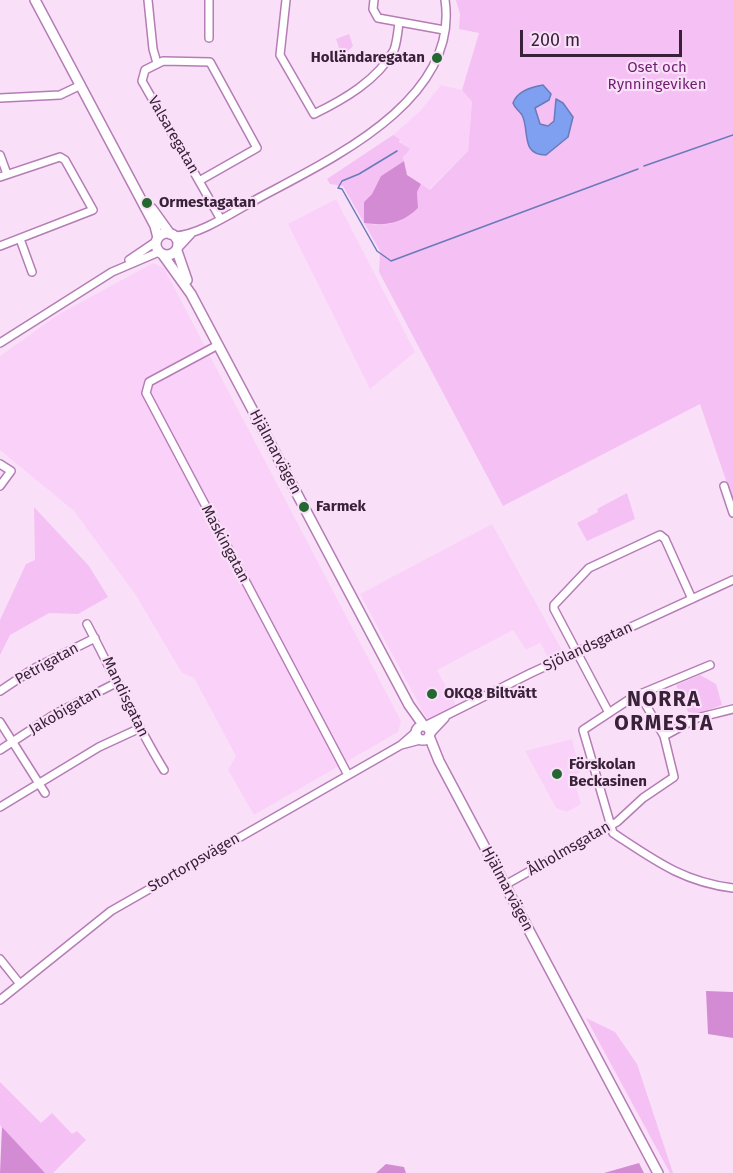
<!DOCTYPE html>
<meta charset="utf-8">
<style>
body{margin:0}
#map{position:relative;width:733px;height:1173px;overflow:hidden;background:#f9e0f8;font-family:"Fira Sans",sans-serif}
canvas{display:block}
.scale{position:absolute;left:520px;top:30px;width:162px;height:27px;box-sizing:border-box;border:3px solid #392239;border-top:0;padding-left:8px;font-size:18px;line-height:21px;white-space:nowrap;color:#392239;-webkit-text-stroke:4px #f9e0f8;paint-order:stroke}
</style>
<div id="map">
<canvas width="733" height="1173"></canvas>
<div class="scale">200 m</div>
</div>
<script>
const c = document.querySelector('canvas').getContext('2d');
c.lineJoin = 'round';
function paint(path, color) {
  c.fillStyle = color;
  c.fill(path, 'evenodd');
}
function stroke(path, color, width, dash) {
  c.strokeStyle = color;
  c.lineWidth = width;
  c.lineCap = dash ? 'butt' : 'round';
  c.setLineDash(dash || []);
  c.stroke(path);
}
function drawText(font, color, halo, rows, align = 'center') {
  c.font = font + ' "Fira Sans",sans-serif';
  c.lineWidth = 4.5;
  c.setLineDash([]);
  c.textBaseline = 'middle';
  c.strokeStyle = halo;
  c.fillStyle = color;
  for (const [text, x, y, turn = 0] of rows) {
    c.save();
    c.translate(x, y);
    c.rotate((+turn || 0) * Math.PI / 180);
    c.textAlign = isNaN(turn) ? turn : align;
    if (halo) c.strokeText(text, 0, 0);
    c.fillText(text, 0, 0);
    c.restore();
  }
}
paint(new Path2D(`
 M441,85L462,90L472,102L468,151L429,190L407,175L400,139L393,135L420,111Z
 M336,199L415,352L370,389L288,224Z
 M153,263L164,268L401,721L398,732L254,815L228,770L236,756L194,678L182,673L135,594L74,511L0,450V356L59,314Z
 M492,524L563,652L549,659L540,643L526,650L513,630L437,670L456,705L428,721L360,594Z
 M572,739L580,772L573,777L581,804L567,812L556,808L525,751Z`), '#fad2f9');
paint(new Path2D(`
 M456,0H733V501L700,404L503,506L379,272L380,251L343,186L330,184L327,179L393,135L400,139L399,142L410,149L403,157L404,161L381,176L372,194L364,202V223C386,227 402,224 418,208L417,192L421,184L430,190L468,151L472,102L462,90L479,33L459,29L460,14Z
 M349,34L353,46L342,57L336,39Z
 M627,493L635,519L587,541L577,523L598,512L597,509Z
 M34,507L89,566L108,597L78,614L49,613L10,635L0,655V620L26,564L35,560Z
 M700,675L716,684L722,705L697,714L688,712L676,685Z
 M586,1018L615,1032L637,1064L673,1173H670Z
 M0,1082L41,1123L52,1113L72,1134L77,1131L86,1140L53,1173H45L0,1125Z`), '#f5c0f4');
paint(new Path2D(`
 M404,161L407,175L421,184L417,192L418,208C402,224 386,226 364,223V202L372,194L381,176Z
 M706,991L733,992V1038L708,1034Z
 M2,1127L45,1173H0Z
 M639,1163L644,1173H604Z
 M386,1164L404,1167L406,1173H376Z`), '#d38cd3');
const water = new Path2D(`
 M543,85L551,94L549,100L535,108L540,124L548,126L554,121L556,99L563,103L573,117L568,137L546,155C520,155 530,130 522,115C519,110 515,109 513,103C517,91 531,87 543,85Z`);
paint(water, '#7f9ff1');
stroke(water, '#6a7aba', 1.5);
stroke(new Path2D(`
 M397,151L359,174L342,181L338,188L342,189L377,251L391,261L638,169
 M644,166L733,135`), '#6a7aba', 1.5);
const minor = new Path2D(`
 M148,0L153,49L157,63
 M209,0V38
 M286,0L280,55L314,114C343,100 378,80 394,50C397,42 398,31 399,22
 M374,0L373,9L378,18L444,30
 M0,98L60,95L81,85
 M0,155L7,174
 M0,177L60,157L65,160L93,210L0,246
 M199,181L142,81L145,70L163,61L210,62L257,148L199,181L220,218
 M174,236C198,236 235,211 257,199C329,160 460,101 445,0
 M20,239L32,272
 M178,248L191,234
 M129,260L157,241
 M0,343L112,272L159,252
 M218,345L149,382L146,393L348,775
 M0,464L11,471L0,486
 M724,486L733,513
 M87,624C113,673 135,723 164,770
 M710,665L633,697L583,730L613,833C654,860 683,882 733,888
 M0,691L33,669L95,638
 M609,713L554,609V605L589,568L660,535L665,539L692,599
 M0,722L45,793
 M425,726L531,673L733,580
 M430,734L445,718
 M664,736L697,718L733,709
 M401,745L416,732
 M0,750L55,714L118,682
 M0,807L99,747L138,729
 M505,885L617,822L643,798L674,777L664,736L640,695
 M0,959L20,984
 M0,1000L111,911L401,745L420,740`);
const major = new Path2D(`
 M35,0L155,226L158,238
 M152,209L170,234
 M156 244a11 11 0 1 1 22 0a11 11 0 1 1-22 0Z
 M177,251L187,280
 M163,255L191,294L409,705L424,726
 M416 733a7 7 0 1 1 14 0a7 7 0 1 1-14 0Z
 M429,736L439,761L658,1173`);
stroke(minor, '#b57db5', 10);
stroke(major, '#b57db5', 12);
stroke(minor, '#fff', 7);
stroke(major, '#fff', 9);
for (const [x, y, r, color] of [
 [437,58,6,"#256731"],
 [147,203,6,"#256731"],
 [304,507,6,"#256731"],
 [432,694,6,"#256731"],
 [557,774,6,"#256731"]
]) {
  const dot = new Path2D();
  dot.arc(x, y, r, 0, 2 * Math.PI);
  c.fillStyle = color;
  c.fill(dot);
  stroke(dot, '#f9e0f8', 2);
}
drawText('bold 15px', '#392239', '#f9e0f8', [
 ["Holländaregatan",425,58,"right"],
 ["Ormestagatan",159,203],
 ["Farmek",316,507],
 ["OKQ8 Biltvätt",444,694],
 ["Förskolan",569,765],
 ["Beckasinen",569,782]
], 'left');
drawText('15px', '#721d74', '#f9e0f8', [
 ["Oset och",657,68],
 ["Rynningeviken",657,85]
]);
drawText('15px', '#392239', '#f9e0f8', [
 ["Valsaregatan",173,135,60],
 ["Hjälmarvägen",275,452,62],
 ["Maskingatan",225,544,62],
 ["Sjölandsgatan",588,647,-25],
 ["Petrigatan",47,664,-29],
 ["Mandisgatan",125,697,64],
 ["Jakobigatan",65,711,-30],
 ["Ålholmsgatan",569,849,-30],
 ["Stortorpsvägen",194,863,-30],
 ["Hjälmarvägen",507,889,62]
]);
c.letterSpacing = '1.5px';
drawText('bold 21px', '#392239', '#f9e0f8', [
 ["NORRA",664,700],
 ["ORMESTA",664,724]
]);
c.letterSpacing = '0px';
</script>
